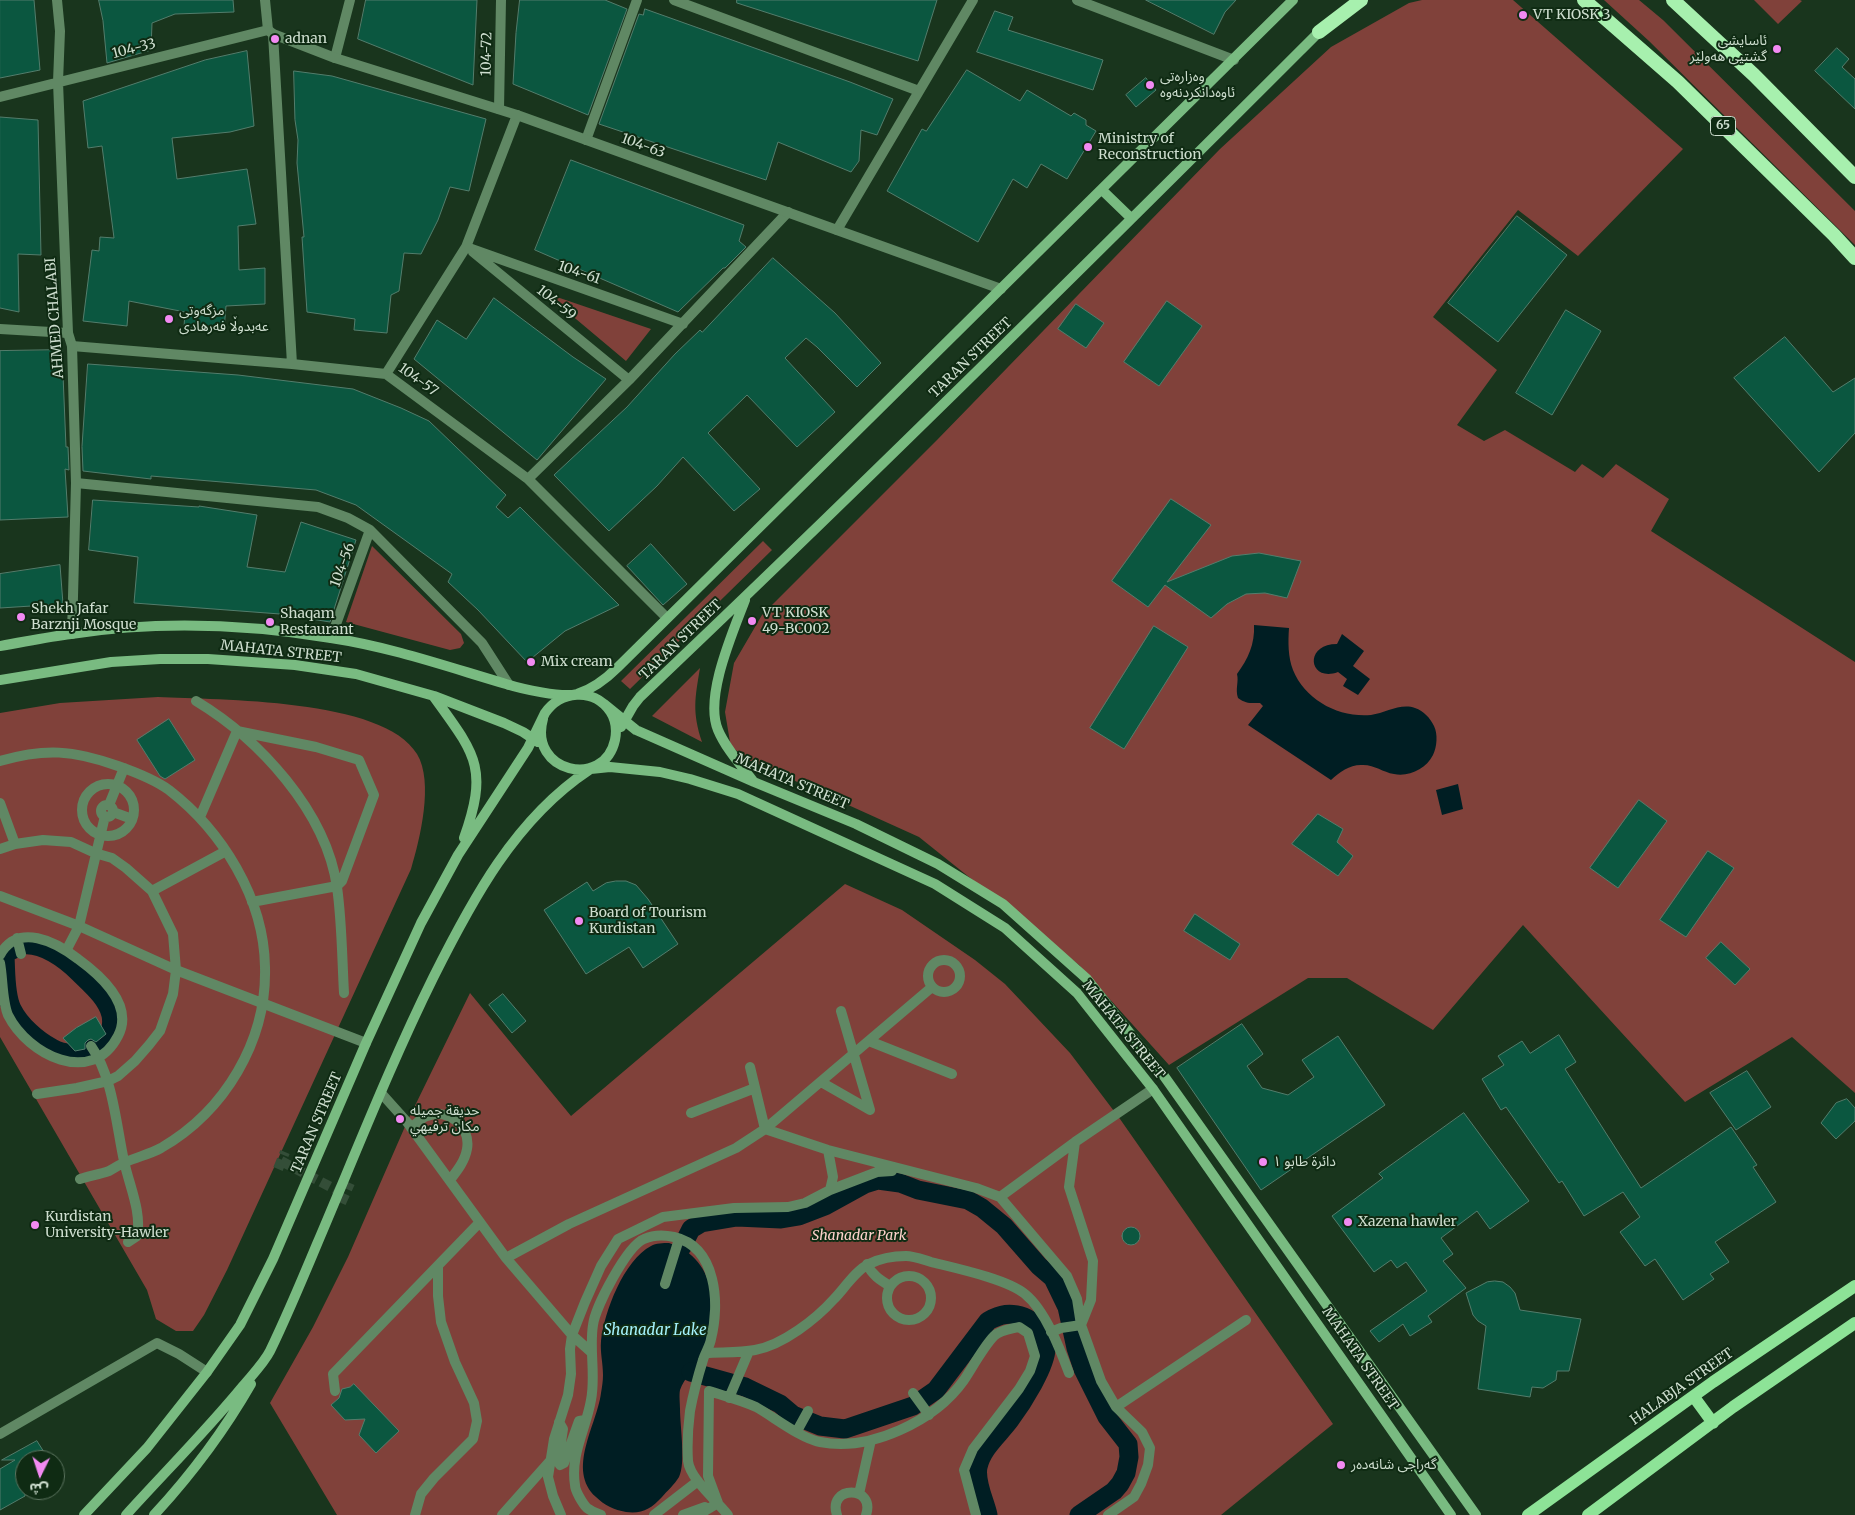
<!DOCTYPE html>
<meta charset="utf-8">
<style>
body{margin:0}
#map{position:relative;width:1855px;height:1515px;overflow:hidden;background:#19351d;font-family:Merriweather,"Noto Sans Arabic",serif}
canvas{display:block}
.north{position:absolute;left:15px;top:1450px;width:50px;height:50px;box-sizing:border-box;background:#0f2b13;border:1px solid #5b735e;border-radius:50%;rotate:184deg;font-size:14px;font-weight:700;line-height:20px;text-align:center;color:#cedecf}
.north::after{content:'';display:block;margin:auto;width:18px;height:22px;background:#f28af2;clip-path:polygon(50% 0,100% 100%,50% 72%,0 100%)}
</style>
<div id="map">
<canvas width="1855" height="1515"></canvas>
<div class="north">ش</div>
</div>
<script>
const c = document.querySelector('canvas').getContext('2d');
c.lineJoin = 'round';
function paint(path, color) {
  c.fillStyle = color;
  c.fill(path, 'evenodd');
}
function stroke(path, color, width, dash) {
  c.strokeStyle = color;
  c.lineWidth = width;
  c.lineCap = dash ? 'butt' : 'round';
  c.setLineDash(dash || []);
  c.stroke(path);
}
function drawText(font, color, halo, rows, align = 'center') {
  c.font = font + ' Merriweather,"Noto Sans Arabic",serif';
  c.lineWidth = 4;
  c.setLineDash([]);
  c.textBaseline = 'middle';
  c.strokeStyle = halo;
  c.fillStyle = color;
  for (const [text, x, y, turn = 0] of rows) {
    c.save();
    c.translate(x, y);
    c.rotate((+turn || 0) * Math.PI / 180);
    c.textAlign = isNaN(turn) ? turn : align;
    if (halo) c.strokeText(text, 0, 0);
    c.fillText(text, 0, 0);
    c.restore();
  }
}
paint(new Path2D(`
 M1422,0H1513L1683,149L1578,256L1518,210L1433,317L1497,370L1457,425L1484,441L1505,430L1575,472L1582,464L1603,478L1616,464L1669,499L1651,531L1855,662V1093L1792,1037L1685,1102L1523,925L1433,1030L1347,978H1308L1169,1065L1079,965L919,837L751,761L733,748L730,742L725,712L734,663L762,615L937,440L1220,149L1331,47L1409,3Z
 M1604,0H1639L1663,20L1855,211V245L1649,41Z
 M1754,0H1800L1802,1L1778,24Z
 M545,293L651,329L626,361Z
 M763,541L772,550L630,689L621,681Z
 M372,546L461,634L464,643L460,648L450,650L346,622Z
 M700,668C695,698 692,712 702,742L652,716Z
 M158,697C218,700 384,698 417,754C434,782 420,839 411,869L227,1270L204,1315L193,1331H176L156,1319L147,1290L0,1037V713L60,703Z
 M845,884L902,910L975,960L1005,984L1070,1053L1120,1119L1333,1424L1221,1515H337L270,1403L313,1327L348,1257L407,1122L470,993L571,1116Z`), '#80413a');
paint(new Path2D(`
 M1254,625L1289,628C1288,642 1288,657 1293,670C1305,700 1339,718 1371,715C1386,713 1400,703 1415,708C1424,711 1430,718 1434,726C1438,734 1437,747 1433,755C1426,769 1409,777 1394,774C1382,772 1374,764 1361,765C1349,765 1340,772 1331,780L1248,725L1263,706L1260,703C1251,703 1246,704 1238,698C1235,689 1239,682 1237,674C1248,659 1255,644 1254,625Z
 M1342,634L1364,651L1353,666L1370,679L1358,695L1343,686L1347,679L1338,672C1309,683 1303,644 1337,644Z
 M1458,784L1463,809L1442,815L1436,790Z
 M669,1243C720,1260 719,1316 700,1358C695,1369 684,1378 680,1390C679,1395 680,1403 680,1409C680,1426 686,1463 679,1477C675,1484 667,1491 662,1497C651,1509 642,1514 626,1512C614,1510 604,1505 596,1497C566,1470 597,1425 601,1393C602,1387 603,1381 603,1375C603,1363 600,1352 601,1341C604,1312 624,1260 651,1246C656,1243 663,1243 669,1243Z`), '#001e23');
stroke(new Path2D(`
 M23,945C43,943 65,959 79,973C91,985 107,998 111,1015C117,1047 76,1062 52,1048C37,1040 20,1025 12,1009C5,995 6,972 5,957L8,952Z
 M682,1247L691,1229L701,1223L737,1217L781,1219L799,1216L825,1206L865,1184L878,1180L900,1183L918,1190L968,1200L982,1208L1004,1226L1039,1266L1053,1278L1067,1307L1076,1348L1083,1369L1107,1417L1128,1444L1129,1457L1126,1473L1120,1484L1114,1491L1079,1515
 M691,1372L745,1387L780,1404L793,1415L820,1426L845,1429L913,1406L936,1390L988,1321C1001,1314 1010,1312 1024,1317C1032,1320 1039,1328 1042,1335C1044,1339 1046,1342 1046,1346C1048,1364 1021,1405 1010,1420C999,1435 982,1448 978,1467C975,1482 985,1501 988,1515`), '#001e23', 19);
const building = new Path2D(`
 M0,0H34L40,70L0,78Z
 M99,0H233L234,12L175,14L152,23L151,50L107,63L103,21Z
 M366,0H477L473,85L358,39Z
 M520,0H605L627,9L588,115L513,84L516,33Z
 M737,0H937L918,61L737,3Z
 M1146,0H1236L1225,12L1214,34Z
 M645,9L850,82L893,99L877,135L861,130L859,161L851,172L778,142L766,180L599,124L639,14L643,15Z
 M995,11L1013,17L1008,30L1103,60L1093,90L977,52Z
 M1837,48L1849,59L1842,67L1855,79V109L1815,71Z
 M247,51L254,126L230,132L172,138L177,179L247,169L256,224L238,226L239,270L265,268V304L226,306L224,330L184,327L185,312L129,301L127,326L83,321L92,250L99,251L100,237L114,238L102,146L88,148L83,101L205,60Z
 M967,70L1020,101L1027,90L1071,116L1074,113L1086,120V125L1096,131L1067,179L1041,164L1027,188L1013,179L978,242L887,191L922,129L926,131Z
 M294,71L332,76L486,119L469,191L450,187L438,220L421,254L404,253L399,291L391,295L387,333L354,330L355,319L307,312L302,237H304L297,163L298,140L295,120Z
 M1146,78L1156,90L1136,107L1126,95Z
 M0,117L38,120L41,255L18,254L19,312L0,308Z
 M571,160L744,225L739,241L746,247L725,268H723L678,312L535,250Z
 M1517,216L1567,255L1498,342L1448,303Z
 M773,258L835,313L881,363L857,387L817,347L806,338L785,358L835,412L797,447L747,395L708,433L760,489L734,511L683,457L657,486L609,531L554,475L627,407L675,354L700,330L702,332Z
 M494,298L573,357L606,379L537,460L414,359L437,320L466,339Z
 M1167,301L1202,326L1159,386L1124,362Z
 M1076,304L1104,323L1086,348L1058,329Z
 M1566,310L1601,331L1552,415L1516,393Z
 M1785,337L1833,392L1855,378V433L1819,472L1734,378Z
 M62,350L66,447H68L69,470L65,469L68,517L0,520V351Z
 M88,364L238,375L353,389L401,408L429,421L506,495L496,507L508,518L520,507L619,605L565,631L527,662L478,610L448,582L452,574L356,505L316,490L151,476V479L83,471L82,447Z
 M1171,499L1211,525L1167,582L1232,556L1259,553L1301,561L1287,598L1265,593L1246,594L1227,604L1211,618L1165,585L1148,607L1112,581Z
 M93,500L199,507V506L257,515L247,567L285,572L301,522L356,540L330,622L280,614L134,603L138,557L89,550Z
 M651,544L687,584L663,605L627,566Z
 M60,565L63,604L0,608V574Z
 M1154,626L1188,647L1124,749L1090,728Z
 M169,719L195,760L165,779L160,776L137,740Z
 M1639,800L1667,821L1618,888L1590,868Z
 M1318,814L1343,829L1337,842L1353,856L1338,876L1292,844Z
 M1708,851L1734,868L1686,937L1660,920Z
 M616,881H626L636,885L648,899L678,944L643,968L629,947L586,974L544,910L587,882L593,891L606,883Z
 M1195,914L1240,944L1230,960L1184,931Z
 M1721,942L1750,969L1735,985L1706,958Z
 M503,994L526,1021L512,1033L489,1005Z
 M96,1017L106,1034L96,1042L91,1039L88,1040L85,1043V1049L75,1051L63,1038L76,1028Z
 M1242,1024L1263,1054L1247,1066L1262,1088L1288,1095L1314,1077L1302,1060L1338,1036L1385,1105L1261,1190L1177,1068Z
 M1559,1035L1576,1062L1565,1069L1641,1188L1731,1127L1757,1165L1753,1167L1776,1202L1715,1242L1729,1262L1710,1274L1714,1279L1683,1300L1655,1259L1645,1266L1620,1232L1640,1217L1623,1192L1584,1216L1562,1181L1559,1183L1506,1107L1501,1110L1482,1079L1504,1065L1498,1056L1522,1041L1530,1053Z
 M1747,1071L1771,1107L1736,1130L1710,1093Z
 M1847,1099L1855,1108V1121L1836,1139L1821,1123L1836,1103Z
 M1464,1113L1529,1201L1490,1229L1477,1211L1441,1238L1453,1254L1443,1261L1466,1288L1428,1316L1432,1322L1410,1336L1403,1324L1379,1342L1370,1331L1427,1291L1406,1262L1397,1268L1391,1260L1374,1272L1332,1216L1383,1178L1379,1174Z
 M1122 1236a9 9 0 1 1 18 0a9 9 0 1 1-18 0Z
 M1495,1281L1503,1282L1510,1287L1515,1293L1520,1310L1581,1319L1569,1371H1557L1556,1380L1543,1388L1532,1387L1530,1397L1478,1389L1486,1326L1478,1321L1473,1315L1466,1293L1487,1282Z
 M354,1384L399,1431L376,1453L359,1435L365,1419L345,1420L331,1405L339,1398L342,1389L350,1387Z
 M37,1441L49,1460H25V1496L0,1510V1469L15,1460H2Z`);
paint(building, '#0b5740');
stroke(building, '#537d6c', 1);
stroke(new Path2D(`
 M281,1161L346,1195
 M278,1169L285,1152
 M341,1203L350,1183`), '#344e38', 10, [10, 5]);
stroke(new Path2D(`
 M196,701C259,739 326,811 337,887C342,922 342,958 344,993
 M0,761C45,748 73,750 118,766C135,772 154,779 169,790C222,831 264,898 265,967C267,1041 225,1111 161,1148C150,1154 137,1157 126,1162C120,1164 115,1168 109,1171C100,1174 90,1176 80,1179
 M82 810a26 26 0 1 1 52 0a26 26 0 1 1-52 0Z
 M0,803L15,844
 M109,805L124,768
 M101 811a6 6 0 1 1 12 0a6 6 0 1 1-12 0Z
 M113,812L132,819
 M200,817L237,731L316,747L359,760L374,795L342,881L337,886L252,902
 M0,849L15,844L43,840L71,842L95,853L112,858L126,868L152,891L173,934L176,970L173,994L160,1031L149,1045L135,1061L118,1076L108,1081L77,1088L37,1094
 M152,891L226,851
 M0,896L79,926L176,970L366,1043
 M17,938L21,954
 M67,949L79,926L105,816
 M0,955C18,922 56,942 78,959C100,975 134,1005 118,1036C92,1087 28,1055 8,1015C2,1001 3,978 0,963
 M928 976a16 16 0 1 1 32 0a16 16 0 1 1-32 0Z
 M869,1041L952,1074
 M91,1046C113,1077 116,1124 124,1161C129,1185 142,1212 137,1236L128,1242
 M750,1067L765,1129L828,1150L976,1188L1000,1197L1067,1276L1077,1299L1081,1325L1101,1381L1116,1407L1142,1432L1150,1448L1148,1465L1141,1484L1134,1497L1108,1515
 M821,1082L870,1110L841,1011
 M381,1093L407,1122L506,1258L572,1335L591,1352
 M691,1113L755,1088
 M411,1128C416,1124 421,1118 427,1116C448,1108 471,1126 467,1149C465,1161 457,1171 450,1180
 M828,1150L833,1177L830,1190
 M1000,1197L1075,1142L1153,1089
 M506,1258L569,1224L736,1148L765,1129L932,987
 M867,1264C872,1275 880,1280 890,1286
 M887 1298a22 22 0 1 1 44 0a22 22 0 1 1-44 0Z
 M665,1284L679,1239
 M1051,1332L1061,1328L1081,1325L1091,1300L1093,1261L1069,1187L1075,1142
 M706,1353C722,1352 740,1353 755,1350C783,1345 816,1319 834,1299C843,1290 857,1269 869,1264C879,1259 894,1256 906,1256C914,1256 924,1260 931,1262C955,1268 1007,1279 1025,1294C1045,1310 1060,1349 1069,1373
 M335,1391L333,1374L480,1222
 M913,1393L929,1415
 M729,1398L749,1351
 M1116,1407L1246,1320
 M559,1422L563,1429L558,1462L560,1465L564,1463L579,1421L585,1420
 M797,1431L808,1411
 M859,1494L871,1440
 M415,1515L421,1494L434,1478L473,1439L477,1421L474,1403L455,1362L441,1322L438,1296V1266
 M502,1515L550,1461
 M561,1515L553,1496L548,1477L554,1439L568,1395L571,1374L570,1349L572,1335L585,1302L601,1266L618,1239L663,1217L734,1208L788,1207L805,1203L830,1190L877,1172L892,1171
 M601,1515C596,1513 591,1511 587,1508C583,1504 575,1491 575,1485C570,1455 586,1429 591,1400C596,1375 589,1350 593,1325C595,1307 627,1246 644,1239C653,1235 665,1235 674,1237C717,1247 720,1304 711,1339C710,1346 705,1353 703,1360C698,1376 693,1395 690,1411C688,1427 687,1445 688,1461C690,1479 717,1501 728,1515
 M654,1515L698,1481
 M683,1515L705,1507
 M698,1515L718,1503L708,1476L709,1391C724,1396 741,1400 756,1407C774,1417 800,1438 820,1442C870,1452 935,1421 964,1380C972,1368 984,1346 994,1336C1000,1330 1011,1329 1019,1327L1028,1333L1035,1356L1030,1371L1019,1389L973,1449L964,1470L976,1515
 M837,1515C827,1485 876,1485 866,1515`), '#608864', 10);
stroke(new Path2D(`
 M265,0L268,30
 M674,0L919,91
 M1077,0L1234,60
 M273,34L292,364
 M335,58L350,0
 M499,109L501,0
 M586,140L637,0
 M837,230L973,0
 M466,247L683,324
 M473,252L629,380
 M0,329L68,333
 M72,346L292,364L386,374L528,479L667,618
 M386,374L466,247L517,115
 M528,479L629,380L788,212
 M76,483L318,507L348,518L370,530L482,643L509,685
 M331,638L370,530
 M0,1434L157,1343L179,1354L207,1372`), '#608864', 10);
stroke(new Path2D(`
 M57,0L60,31L58,82L68,333L72,346L76,483L72,634
 M0,97L268,30L273,34L335,58L517,115L1001,289`), '#608864', 10);
stroke(new Path2D(`
 M1102,190L1131,218
 M745,600C733,632 704,697 718,730C726,749 741,765 753,781
 M0,646C24,642 47,637 71,634C156,621 246,624 331,638C391,647 448,667 506,684C522,689 562,698 577,694C593,689 607,678 618,667L1293,0
 M0,680L111,662L160,659H208L295,665L356,674L434,696L504,723L523,732L538,742
 M434,697C475,754 489,767 464,838
 M604,704L636,730L754,782L856,824L938,864L1003,904L1087,979L1164,1076L1476,1515
 M621,727L633,706L640,697C872,477 1098,253 1324,27
 M581,770L610,767L660,772L690,779L738,794L935,884L1005,928L1077,993L1153,1089L1451,1515
 M84,1515L147,1448L207,1372L240,1325L273,1259L366,1043L421,923L458,855L528,748L545,713C560,691 593,687 610,711C616,720 617,730 615,740C604,790 528,772 543,719
 M126,1515C165,1472 206,1431 243,1386C252,1375 264,1363 270,1351C287,1316 302,1280 317,1244C355,1155 390,1065 433,978C472,900 515,819 589,770
 M154,1515C191,1475 224,1431 251,1384`), '#79bb81', 10);
stroke(new Path2D(`
 M1694,1397L1713,1423
 M1528,1515L1713,1382L1855,1286
 M1588,1515L1733,1407L1855,1323`), '#8de397', 12);
stroke(new Path2D(`
 M1584,0L1678,82L1834,235L1855,258
 M1673,0L1754,75L1855,177
 M1319,32L1361,0`), '#a7f0ae', 14);
for (const [x, y, r, color] of [
 [1523,15,5,"#f28af2"],
 [275,39,5,"#f28af2"],
 [1777,49,5,"#f28af2"],
 [1150,85,5,"#f28af2"],
 [1088,147,5,"#f28af2"],
 [169,319,5,"#f28af2"],
 [21,617,5,"#f28af2"],
 [752,621,5,"#f28af2"],
 [270,622,5,"#f28af2"],
 [531,662,5,"#f28af2"],
 [579,921,5,"#f28af2"],
 [400,1119,5,"#f28af2"],
 [1263,1162,5,"#f28af2"],
 [1348,1222,5,"#f28af2"],
 [35,1225,5,"#f28af2"],
 [1341,1465,5,"#f28af2"]
]) {
  const dot = new Path2D();
  dot.arc(x, y, r, 0, 2 * Math.PI);
  c.fillStyle = color;
  c.fill(dot);
  stroke(dot, '#0f2b13', 2);
}
for (const [x, y, w] of [
 [1723,126,25]
]) {
  const box = new Path2D();
  box.roundRect(x - w / 2, y - 9.5, w, 19, 4);
  c.fillStyle = '#0f2b13';
  c.fill(box);
  stroke(box, '#cedecf', 1);
}
drawText('bold 12px', '#cedecf', null, [
 ["65",1723,126]
]);
drawText('14px', '#cedecf', '#0f2b13', [
 ["VT KIOSK 3",1533,15],
 ["adnan",285,39],
 ["ئاسایشی",1767,41,"right"],
 ["گشتیی هەولێر",1767,57,"right"],
 ["وەزارەتی",1160,77],
 ["ئاوەدانکردنەوە",1160,93],
 ["Ministry of",1098,139],
 ["Reconstruction",1098,155],
 ["مزگەوتی",179,311],
 ["عەبدوڵا فەرهادی",179,327],
 ["Shekh Jafar",31,609],
 ["Barznji Mosque",31,625],
 ["VT KIOSK",762,613],
 ["49-BC002",762,629],
 ["Shaqam",280,614],
 ["Restaurant",280,630],
 ["Mix cream",541,662],
 ["Board of Tourism",589,913],
 ["Kurdistan",589,929],
 ["حديقة جميله",410,1111],
 ["مكان ترفيهي",410,1127],
 ["دائرة طابو ١",1273,1162],
 ["Kurdistan",45,1217],
 ["University-Hawler",45,1233],
 ["Xazena hawler",1358,1222],
 ["گەراجی شانەدەر",1351,1465]
], 'left');
drawText('14px', '#cedecf', '#0f2b13', [
 ["104-33",134,49,-14],
 ["104-72",487,54,-89],
 ["104-63",643,146,20],
 ["104-61",579,273,19],
 ["104-59",556,303,39],
 ["AHMED CHALABI",55,318,-94],
 ["TARAN STREET",971,358,-44],
 ["104-57",418,380,36],
 ["104-56",343,565,-70],
 ["TARAN STREET",681,640,-44],
 ["MAHATA STREET",281,652,6],
 ["MAHATA STREET",792,782,23],
 ["MAHATA STREET",1123,1030,51],
 ["TARAN STREET",317,1123,-67],
 ["MAHATA STREET",1360,1359,55],
 ["HALABJA STREET",1682,1387,-35]
]);
drawText('italic 14px', '#ffd2cc', '#0f2b13', [
 ["Shanadar Park",859,1236]
]);
drawText('italic 15px', '#a4f2fc', '#0f2b13', [
 ["Shanadar Lake",655,1331]
]);
</script>
